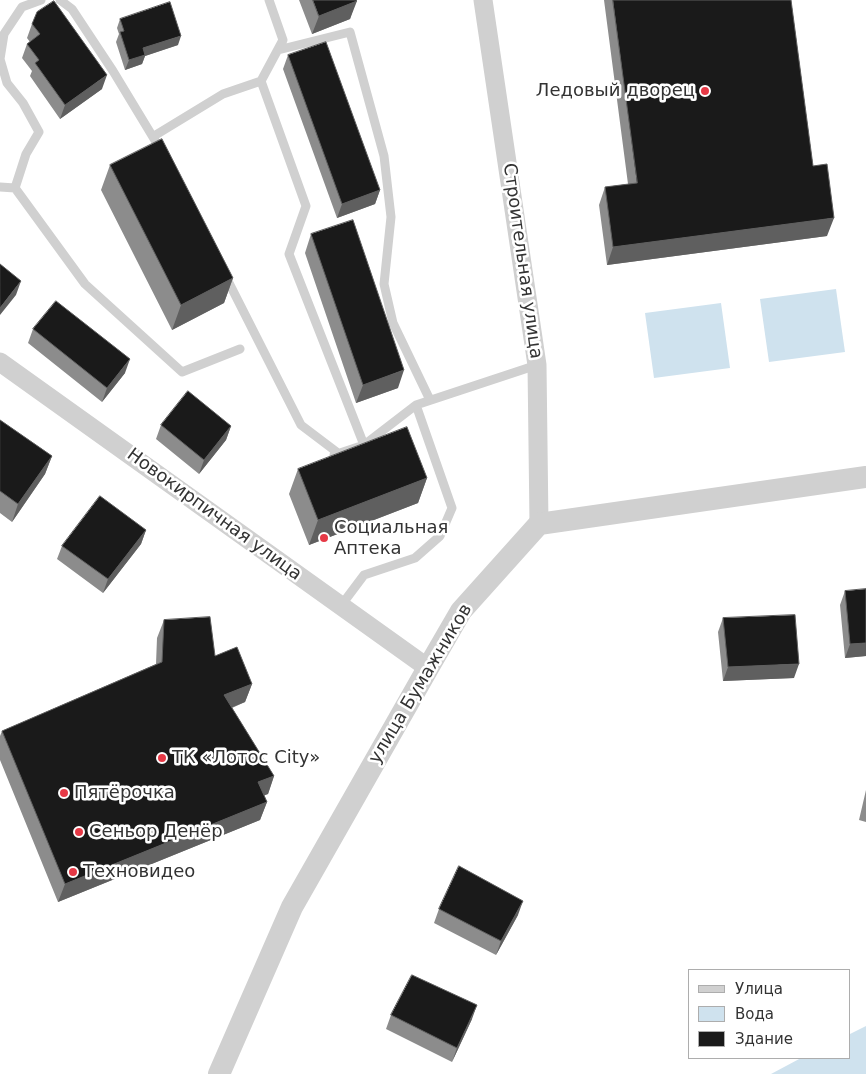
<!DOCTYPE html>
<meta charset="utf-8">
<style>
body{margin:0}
#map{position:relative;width:866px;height:1074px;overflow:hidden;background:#fff;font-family:"DejaVu Sans",sans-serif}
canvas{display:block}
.legend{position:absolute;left:688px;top:969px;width:162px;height:90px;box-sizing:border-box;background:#fff;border:1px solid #adadad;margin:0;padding:6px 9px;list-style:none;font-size:15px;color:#333}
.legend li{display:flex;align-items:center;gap:10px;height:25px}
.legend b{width:25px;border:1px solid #adadad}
</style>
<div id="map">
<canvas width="866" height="1074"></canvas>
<ul class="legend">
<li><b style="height:6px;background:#d0d0d0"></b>Улица</li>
<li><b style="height:14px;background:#cfe2ee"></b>Вода</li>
<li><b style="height:14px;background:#1a1a1a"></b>Здание</li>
</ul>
</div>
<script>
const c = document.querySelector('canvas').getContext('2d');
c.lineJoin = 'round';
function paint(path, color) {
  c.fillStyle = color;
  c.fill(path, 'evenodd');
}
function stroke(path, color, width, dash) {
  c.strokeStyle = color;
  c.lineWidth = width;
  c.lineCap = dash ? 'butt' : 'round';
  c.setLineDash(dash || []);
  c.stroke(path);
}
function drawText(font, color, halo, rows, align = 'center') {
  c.font = font + ' "DejaVu Sans",sans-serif';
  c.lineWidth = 5;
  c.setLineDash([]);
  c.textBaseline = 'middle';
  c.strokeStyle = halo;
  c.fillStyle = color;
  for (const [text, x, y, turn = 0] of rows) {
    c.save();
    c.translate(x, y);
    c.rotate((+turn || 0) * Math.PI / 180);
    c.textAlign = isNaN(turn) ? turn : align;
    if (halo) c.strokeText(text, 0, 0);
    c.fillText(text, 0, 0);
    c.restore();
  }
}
paint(new Path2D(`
 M836,289L845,352L769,362L760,299Z
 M721,303L730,368L654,378L645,313Z
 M866,1026V1074H771L801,1058H850V1034Z`), '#cfe2ee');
stroke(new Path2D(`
 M60,0L72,9L113,71L162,152
 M269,0L283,40L261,81L306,206L289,254L364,445
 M278,50L350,32L384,156L391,217L384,284L393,323L430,400
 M154,136L223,94L261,81
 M0,187L15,188L26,154L39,132L23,103L7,83L0,59L4,34L22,7L41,0
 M15,188L85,284L182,372L240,349
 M225,275L301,425L338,453
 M334,455L364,445L416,405
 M340,607L364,575L415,558L440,536L452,508L416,405L537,365`), '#d0d0d0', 9);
stroke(new Path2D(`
 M483,0L537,365L539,524
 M0,362L428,668`), '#d0d0d0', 19);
stroke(new Path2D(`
 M219,1074L292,907L428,668L461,611L539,524L866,477`), '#d0d0d0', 22);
paint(new Path2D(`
 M299,0H356L350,19L312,34Z
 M604,0H791L813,166L827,236L607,265L599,205L605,187L628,184Z
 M120,19L178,45L145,56L142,64L125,70L116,42L119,34L117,28Z
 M32,24L102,89L60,119L30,76L32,71L22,58L27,44L30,42L27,38Z
 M288,55L380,190L375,204L337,218L283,69Z
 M110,165L233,278L224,303L172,330L101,190Z
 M311,234L398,388L356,403L305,253Z
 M33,329L125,373L102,402L28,343Z
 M0,420L52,456L45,474L12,522L0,513Z
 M161,425L231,426L226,440L199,474L156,439Z
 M298,469L427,478L418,503L309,545L289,494Z
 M146,530L141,544L103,593L57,559L62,546Z
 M845,591L866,656L845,658L840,605Z
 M723,618L794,678L723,681L718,632Z
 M164,620L215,656L252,684L245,702L232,708L274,776L268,794L264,795L267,802L260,820L58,902L0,760V736L2,731L156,664L157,638Z
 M866,790V822L859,820Z
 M439,909L518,915L496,955L434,923Z
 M391,1015L472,1019L452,1062L386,1029Z`), '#8c8c8c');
paint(new Path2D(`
 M357,1L350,19L312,34L319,16Z
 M181,36L178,45L145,56L142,64L125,70L129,60L143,48Z
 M107,75L102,89L60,119L65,105Z
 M380,190L375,204L337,218L342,204Z
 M834,218L827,236L607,265L613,247Z
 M233,278L224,303L172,330L181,305Z
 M21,281L16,295L0,315V308Z
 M130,359L125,373L102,402L107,388Z
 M404,370L398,388L356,403L363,385Z
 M231,426L226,440L199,474L204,460Z
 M52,456L45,474L12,522L18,504Z
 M427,478L418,503L309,545L318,520Z
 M146,530L141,544L103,593L108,579Z
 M866,643V656L845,658L850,644Z
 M799,664L794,678L723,681L728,667Z
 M252,684L245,702L218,713L224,695Z
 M274,776L268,794L252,800L258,782Z
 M267,802L260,820L58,902L65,884Z
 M523,901L518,915L496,955L501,941Z
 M477,1005L472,1019L452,1062L457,1048Z`), '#5f5f5f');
const building = new Path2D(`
 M313,0H356L357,1L319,16Z
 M613,0H791L813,166L827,164L834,218L613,247L605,187L637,183Z
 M54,1L107,75L65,105L35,63L39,60L27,44L40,34L32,24L37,12Z
 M170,2L181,36L143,48L145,55L129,60L120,32L124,31L120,19Z
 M326,42L380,190L342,204L288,55Z
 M162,139L233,278L181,305L110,165Z
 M353,220L404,370L363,385L311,234Z
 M0,264L21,281L0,308Z
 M56,301L130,359L107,388L33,329Z
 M188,391L231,426L204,460L161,425Z
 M0,420L52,456L18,504L0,491Z
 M407,427L427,478L318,520L298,469Z
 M100,496L146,530L108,579L62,546Z
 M866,589V643L850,644L845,591Z
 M795,615L799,664L728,667L723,618Z
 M210,617L215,656L237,647L252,684L224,695L274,776L258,782L267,802L65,884L2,731L162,662L164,620Z
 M459,866L523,901L501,941L439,909Z
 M412,975L477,1005L457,1048L391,1015Z`);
paint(building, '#1a1a1a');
stroke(building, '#5f5f5f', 1);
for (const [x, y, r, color] of [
 [705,91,5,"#e63946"],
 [324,538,5,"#e63946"],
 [162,758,5,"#e63946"],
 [64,793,5,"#e63946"],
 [79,832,5,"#e63946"],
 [73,872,5,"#e63946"]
]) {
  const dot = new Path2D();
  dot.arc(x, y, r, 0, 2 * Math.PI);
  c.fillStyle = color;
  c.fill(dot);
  stroke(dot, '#fff', 2);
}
drawText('18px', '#333', '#fff', [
 ["Ледовый дворец",695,91,"right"],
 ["Социальная",334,528],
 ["Аптека",334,549],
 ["ТК «Лотос City»",172,758],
 ["Пятёрочка",74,793],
 ["Сеньор Денёр",89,832],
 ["Техновидео",83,872]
], 'left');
drawText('18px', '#333', '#fff', [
 ["Строительная улица",522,261,82],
 ["Новокирпичная улица",214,515,36],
 ["улица Бумажников",421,684,-59]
]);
</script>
